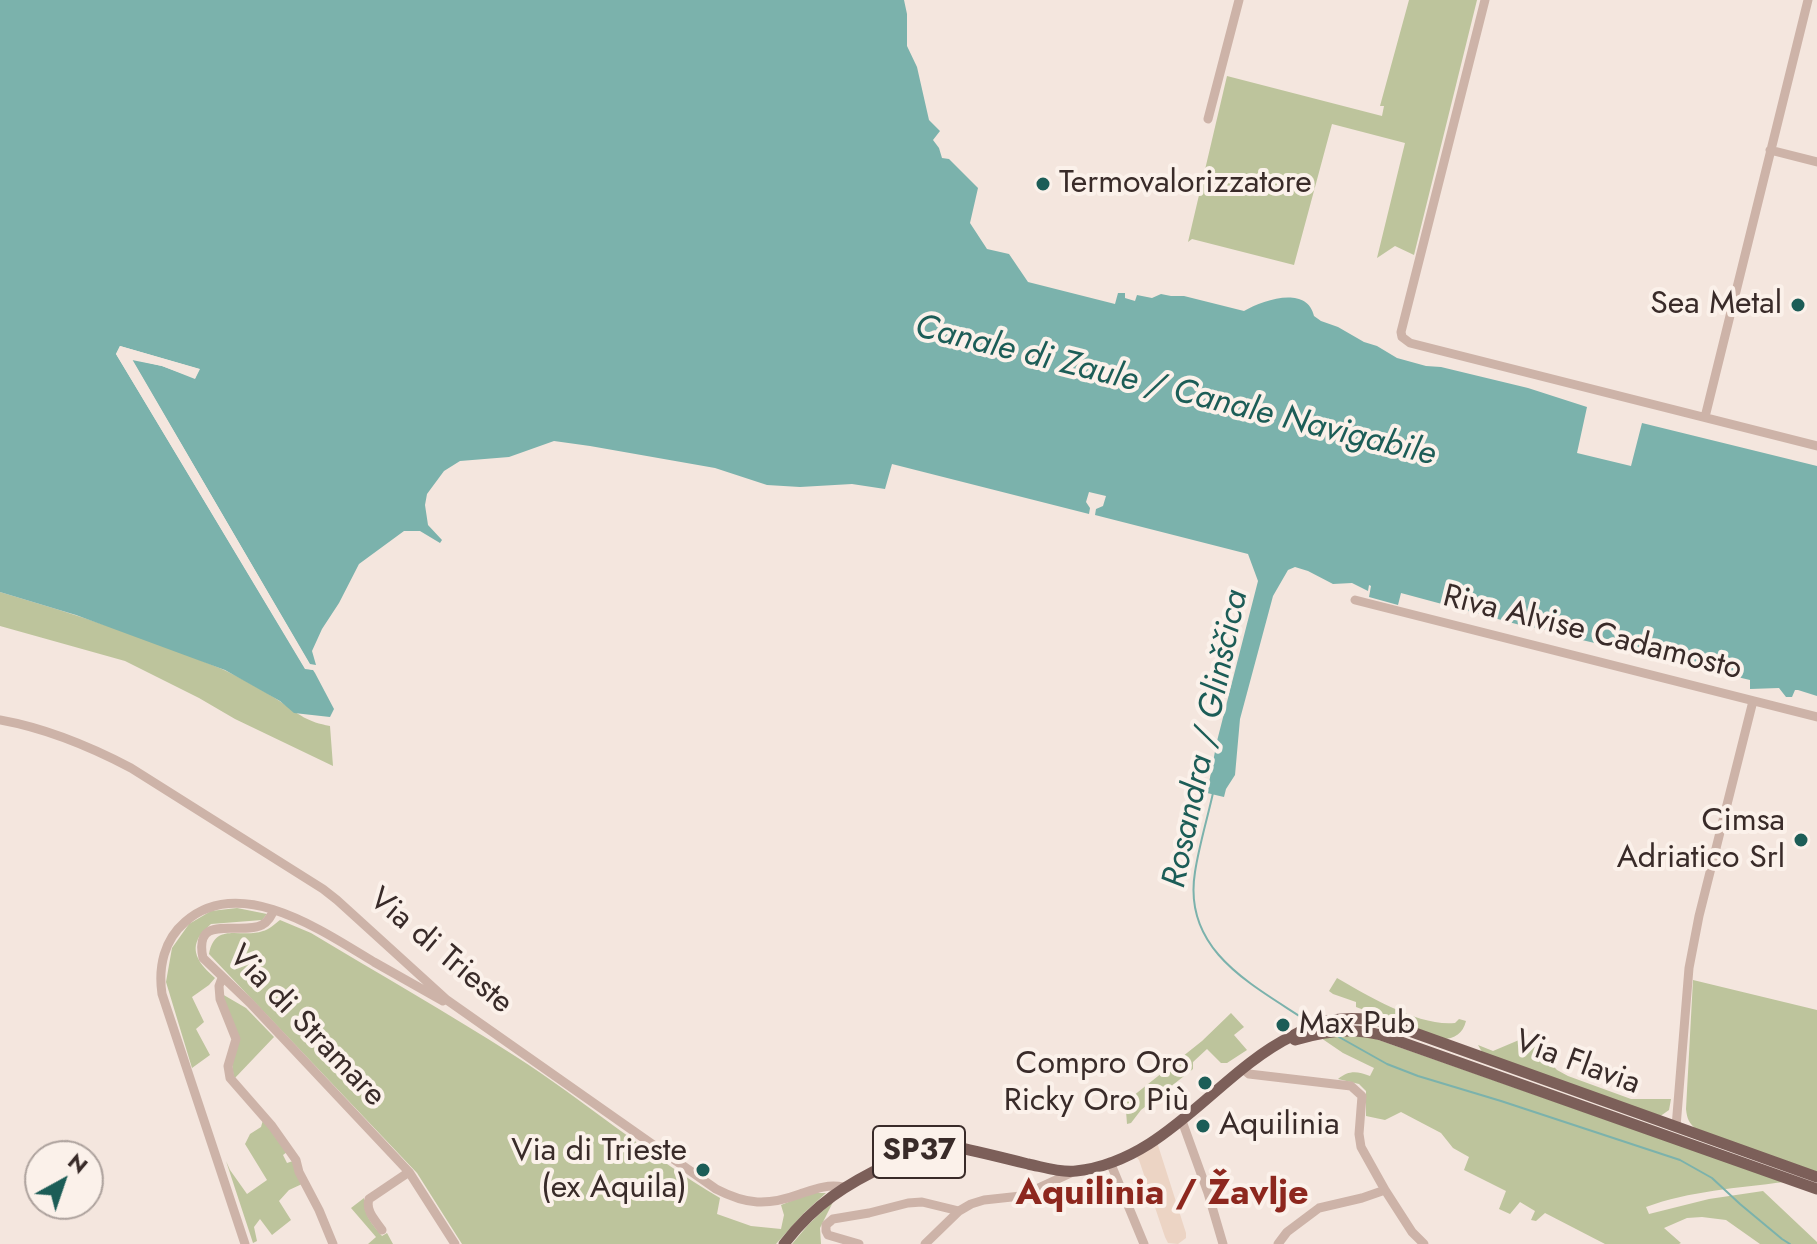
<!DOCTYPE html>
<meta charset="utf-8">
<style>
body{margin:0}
#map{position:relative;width:1817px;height:1244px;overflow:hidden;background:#f4e6de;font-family:Jost,sans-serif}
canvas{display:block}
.north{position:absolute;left:24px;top:1140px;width:80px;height:80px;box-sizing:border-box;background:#fbf1ea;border:2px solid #ada29d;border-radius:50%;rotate:40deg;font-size:22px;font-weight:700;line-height:32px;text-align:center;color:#392b29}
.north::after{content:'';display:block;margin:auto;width:28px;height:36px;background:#1c5d57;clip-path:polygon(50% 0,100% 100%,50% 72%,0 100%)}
</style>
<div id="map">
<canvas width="1817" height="1244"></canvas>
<div class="north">N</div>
</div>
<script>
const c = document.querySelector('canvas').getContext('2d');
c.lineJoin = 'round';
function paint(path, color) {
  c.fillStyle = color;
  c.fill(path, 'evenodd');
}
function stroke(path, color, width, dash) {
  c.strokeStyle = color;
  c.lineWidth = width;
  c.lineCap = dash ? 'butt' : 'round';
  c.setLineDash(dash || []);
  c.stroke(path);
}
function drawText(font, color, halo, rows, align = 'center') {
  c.font = font + ' Jost,sans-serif';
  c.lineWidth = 8;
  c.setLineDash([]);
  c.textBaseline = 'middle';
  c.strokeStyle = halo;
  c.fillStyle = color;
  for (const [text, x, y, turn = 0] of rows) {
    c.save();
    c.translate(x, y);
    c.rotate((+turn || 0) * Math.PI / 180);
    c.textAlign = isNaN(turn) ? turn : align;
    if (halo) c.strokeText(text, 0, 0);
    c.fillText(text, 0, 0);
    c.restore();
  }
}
paint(new Path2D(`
 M1409,0H1477L1414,255L1395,246L1377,258L1405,143L1332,124L1294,265L1192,239L1188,242L1227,76L1382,116L1384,106H1380Z
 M0,592C75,614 150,639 222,669C241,678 263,690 281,702C299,715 308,722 330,726L333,766L235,719L199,698L125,661L0,626Z
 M237,908L267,914L262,920L211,924C207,928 200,934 198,939C190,955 204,968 215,978L209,985L192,997L204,1022L196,1029L210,1055L192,1068L166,982L172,948L189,924L211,911Z
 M280,920L311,933C379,974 448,1013 515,1056C585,1101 649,1156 720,1198L717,1214L751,1226L781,1229L784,1215L781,1205L811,1193H826L804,1213L776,1244H462L417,1173L209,954C215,921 241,939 263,931C268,930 275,924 280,920Z
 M1337,978C1368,996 1420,1027 1455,1023L1459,1019L1466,1021C1463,1033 1455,1039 1442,1039L1356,1007V1002L1333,994L1329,991Z
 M1693,980L1817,1010V1173L1697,1130C1689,1123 1687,1119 1686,1109Z
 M222,994L246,1008L274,1037L234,1079L232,1064L238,1045Z
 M1231,1013L1244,1027L1234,1035L1247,1050L1227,1063H1221L1207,1049L1193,1062V1069L1141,1110L1131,1123L1127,1124L1126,1111L1123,1104L1202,1041Z
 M1345,1034L1373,1038L1784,1182C1738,1188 1689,1191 1646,1207L1649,1214L1709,1199L1763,1191L1817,1242V1244H1760L1726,1220L1702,1217L1687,1218L1664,1228L1681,1243L1679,1244H1605L1545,1213L1536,1221L1531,1220L1535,1211L1520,1202L1510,1214L1499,1209L1506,1191L1464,1170L1469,1157L1453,1148L1441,1133L1401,1112L1385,1120L1366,1116V1091L1359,1084L1338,1079C1349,1070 1357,1071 1370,1076L1374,1068L1343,1053L1321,1038Z
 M1519,1040L1533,1045L1557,1070L1568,1076L1631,1099H1671L1669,1110L1659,1117L1482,1052L1478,1045L1493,1051Z
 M263,1120L287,1152L283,1155L287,1163L293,1161L302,1184L289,1190L279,1201L291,1220L272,1235L260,1219L254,1227L257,1241L253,1243L226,1161L230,1170L247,1194L267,1180L245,1144L250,1134L261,1127Z
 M364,1198C363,1214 372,1224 382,1236L387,1233L393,1244H368L376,1237L351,1208Z
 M834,1200L820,1228L821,1244H792L808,1225Z`), '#bdc49c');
paint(new Path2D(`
 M1156,1139L1186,1233V1238L1178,1244L1168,1243L1165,1237L1139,1160L1135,1156Z`), '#ecd4c4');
paint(new Path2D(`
 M0,0H904L907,14V46L917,67L929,120L940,131L933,140L939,148L942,158L949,159L978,188L970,223L987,249L1009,254L1028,282L1115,304L1118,293H1125V298L1135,301L1137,295L1152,298L1161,294L1171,296H1184L1244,311C1263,300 1307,285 1314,316L1321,321L1338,327L1364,342L1377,346L1397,358L1426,366L1441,367L1528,388L1587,407L1577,453L1631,466L1642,423L1817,466V696L1798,690H1795L1792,697H1786L1779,688L1750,689V680L1582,640L1566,630H1547L1520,625L1401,593L1398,605L1369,597L1371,586L1369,585L1368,591L1352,583L1333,584L1308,571L1295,567L1288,570L1273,596L1240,719L1235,775L1226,789L1224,797L1207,793L1217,741L1258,581L1248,554L1095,515L1096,509L1103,506L1106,496L1089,492L1086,502L1090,508L1089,514L892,464L885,489L852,484L800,487L767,485L715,468L590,446L554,441L509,457L460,461L444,471L427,494L425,505L428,525L442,540L440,543L420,531H404L359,564L339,603L322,629L312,651L316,665H310L132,359L162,366L195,378L199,369L120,346L116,354L305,668L313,670L315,673L334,709L330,717L294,713L280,701L225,670L76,615L0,592Z`), '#7bb2ac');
paint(new Path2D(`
 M120,346L200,369L195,379L162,366L132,360L310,664L316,665L313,670L305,669L116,354Z`), '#f4e6de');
stroke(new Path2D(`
 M1213,793C1207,820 1199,846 1195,872C1182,951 1253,985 1307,1021
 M1339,1037L1387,1064L1418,1076L1501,1101L1680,1160L1712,1178L1740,1204L1782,1239L1790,1244`), '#7bb2ac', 2);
stroke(new Path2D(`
 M1485,0L1401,332L1402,337L1410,343L1817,446
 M1208,119L1239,0
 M1770,150L1817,162
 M1705,417L1808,0
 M1355,600L1817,717
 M0,720C45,728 91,747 131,768L323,889L337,900L447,1000L716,1189C747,1205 767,1206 800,1194C815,1189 827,1184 843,1187
 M274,910C271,916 268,922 262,925C240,936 193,912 203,958L250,1003L409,1172L455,1244
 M222,978L219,986L220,999L236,1039L228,1066L230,1078L272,1126L296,1160L299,1172L319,1210L333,1244
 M1243,1069L1249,1074L1351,1086L1362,1096L1359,1134L1361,1147L1385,1190L1412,1232L1424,1244
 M1182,1121L1208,1193L1223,1244
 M1676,1127L1689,968L1699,916L1753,701
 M1110,1162L1144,1244
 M382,1230C376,1221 365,1211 369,1199L409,1172
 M245,1244L162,994C158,967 164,940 185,922C240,873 324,932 374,962C397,975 420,988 443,1001
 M859,1244L828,1235L826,1231V1225L833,1219L869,1213L908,1203L922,1202L959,1211
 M925,1244L959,1211L971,1204L984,1200L1021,1196L1073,1172
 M1278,1244L1287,1232L1319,1208L1362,1198L1385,1190`), '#cdb3a8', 9);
stroke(new Path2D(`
 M1295,1040C1324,1031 1352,1027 1381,1035L1817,1189
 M784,1244C815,1204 846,1184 891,1163C912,1154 933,1146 956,1147C980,1152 1004,1158 1028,1164C1043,1167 1061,1173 1076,1171C1166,1161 1217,1073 1292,1036C1303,1030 1314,1023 1326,1021C1346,1017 1367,1018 1387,1023L1817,1177`), '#7c5f59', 11);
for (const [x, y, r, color] of [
 [1043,184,8,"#1c5d57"],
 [1798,305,8,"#1c5d57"],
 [1801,840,8,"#1c5d57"],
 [1283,1025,8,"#1c5d57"],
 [1205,1083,8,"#1c5d57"],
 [1203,1126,8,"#1c5d57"],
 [703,1170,8,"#1c5d57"]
]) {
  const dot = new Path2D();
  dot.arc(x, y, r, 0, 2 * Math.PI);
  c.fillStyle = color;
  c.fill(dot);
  stroke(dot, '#fbf1ea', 3);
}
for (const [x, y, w] of [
 [919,1152,92]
]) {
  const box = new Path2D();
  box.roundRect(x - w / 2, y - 26, w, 52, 6);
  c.fillStyle = '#fbf1ea';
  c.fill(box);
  stroke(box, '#392b29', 2);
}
drawText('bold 30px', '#392b29', null, [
 ["SP37",919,1152]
]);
drawText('32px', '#392b29', '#fbf1ea', [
 ["Termovalorizzatore",1059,184,"left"],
 ["Sea Metal",1782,305],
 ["Cimsa",1785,822],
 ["Adriatico Srl",1785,859],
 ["Max Pub",1299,1025,"left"],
 ["Compro Oro",1189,1065],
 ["Ricky Oro Più",1189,1102],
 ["Aquilinia",1219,1126,"left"],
 ["Via di Trieste",687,1152],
 ["(ex Aquila)",687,1189]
], 'right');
drawText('32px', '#392b29', '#fbf1ea', [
 ["Riva Alvise Cadamosto",1592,634,14],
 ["Via di Trieste",440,952,40],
 ["Via di Stramare",306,1027,46],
 ["Via Flavia",1577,1064,20]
]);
drawText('italic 34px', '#1c5d57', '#fbf1ea', [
 ["Canale di Zaule / Canale Navigabile",1175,392,14],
 ["Rosandra / Glinščica",1207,739,-78]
]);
drawText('bold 36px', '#8d271e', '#fbf1ea', [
 ["Aquilinia / Žavlje",1162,1195]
]);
</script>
